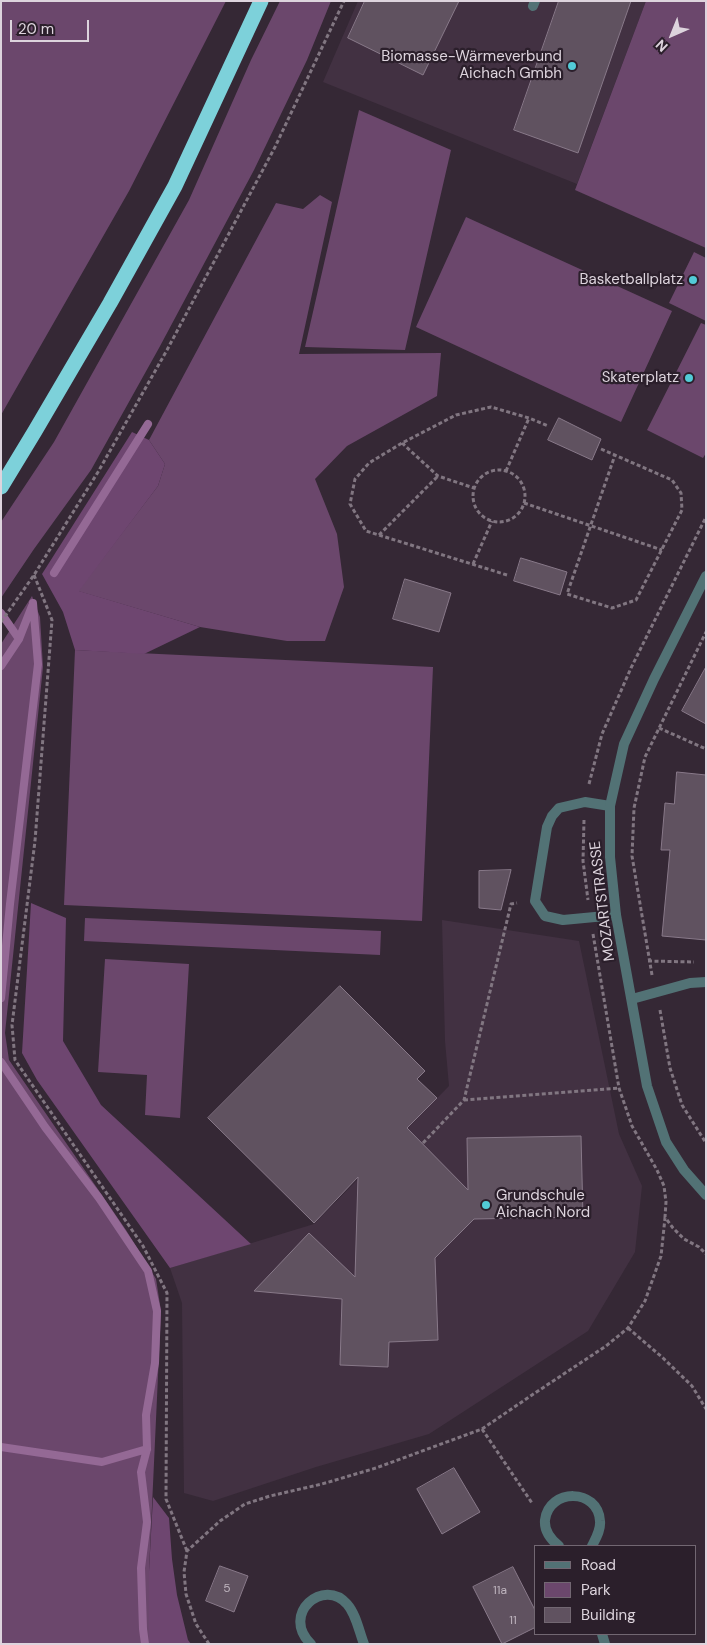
<!DOCTYPE html>
<meta charset="utf-8">
<style>
body{margin:0}
#map{position:relative;width:707px;height:1645px;overflow:hidden;background:#352835;font-family:"DM Sans",sans-serif}
canvas{display:block}
.frame{position:absolute;inset:0;border:2px solid #ddd4dd;pointer-events:none}
.legend{position:absolute;left:534px;top:1545px;width:162px;height:90px;box-sizing:border-box;background:#2b1f2b;border:1px solid #726772;margin:0;padding:6px 9px;list-style:none;font-size:15px;color:#ddd4dd}
.legend li{display:flex;align-items:center;gap:10px;height:25px}
.legend b{width:25px;border:1px solid #726772}
.north{position:absolute;left:647px;top:10px;width:50px;height:50px;-webkit-text-stroke:4px #2b1f2b;paint-order:stroke;rotate:224deg;font-size:14px;font-weight:700;line-height:20px;text-align:center;color:#ddd4dd}
.north::after{content:'';display:block;margin:auto;width:18px;height:22px;background:#ddd4dd;clip-path:polygon(50% 0,100% 100%,50% 72%,0 100%)}
.scale{position:absolute;left:10px;top:20px;width:79px;height:22px;box-sizing:border-box;border:2px solid #ddd4dd;border-top:0;padding-left:6px;font-size:15px;line-height:18px;white-space:nowrap;color:#ddd4dd;-webkit-text-stroke:4px #2b1f2b;paint-order:stroke}
</style>
<div id="map">
<canvas width="707" height="1645"></canvas>
<div class="frame"></div>
<ul class="legend">
<li><b style="height:6px;background:#527275"></b>Road</li>
<li><b style="height:14px;background:#6b476c"></b>Park</li>
<li><b style="height:14px;background:#605260"></b>Building</li>
</ul>
<div class="north">N</div>
<div class="scale">20 m</div>
</div>
<script>
const c = document.querySelector('canvas').getContext('2d');
c.lineJoin = 'round';
function paint(path, color) {
  c.fillStyle = color;
  c.fill(path, 'evenodd');
}
function stroke(path, color, width, dash) {
  c.strokeStyle = color;
  c.lineWidth = width;
  c.lineCap = dash ? 'butt' : 'round';
  c.setLineDash(dash || []);
  c.stroke(path);
}
function drawText(font, color, halo, rows, align = 'center') {
  c.font = font + ' "DM Sans",sans-serif';
  c.lineWidth = 4.5;
  c.setLineDash([]);
  c.textBaseline = 'middle';
  c.strokeStyle = halo;
  c.fillStyle = color;
  for (const [text, x, y, turn = 0] of rows) {
    c.save();
    c.translate(x, y);
    c.rotate((+turn || 0) * Math.PI / 180);
    c.textAlign = isNaN(turn) ? turn : align;
    if (halo) c.strokeText(text, 0, 0);
    c.fillText(text, 0, 0);
    c.restore();
  }
}
paint(new Path2D(`
 M358,1H646L577,184L323,82Z
 M442,920L579,941L619,1134L642,1186L635,1252L588,1331L429,1434L316,1467L213,1501L184,1493L182,1303L170,1268L314,1224L449,1086L445,1041Z`), '#423142');
paint(new Path2D(`
 M1,1H226L129,191L1,415Z
 M280,1H331L307,60L254,170L159,348L91,470L34,549L1,598V522L54,442L189,200L251,60Z
 M646,1H706V248L575,190Z
 M359,110L451,150L405,350L305,347Z
 M320,195L332,202L299,354L441,353L437,396L347,446L315,479L337,534L344,587L325,641H287L200,627L78,591L158,486L165,464L149,440L276,203L303,209Z
 M466,217L672,311L621,422L416,327Z
 M694,252L706,258V321L669,303Z
 M701,323L706,325V453L703,458L647,430Z
 M32,596L40,617L43,667L5,1033L9,1060L126,1230L156,1279L161,1311L149,1571V1644H1V644Z
 M75,650L433,667L422,921L64,905Z
 M85,918L381,931L380,955L84,941Z
 M105,959L189,964L180,1118L145,1115L147,1075L98,1072Z`), '#6b476c');
paint(new Path2D(`
 M132,432L149,440L165,464L158,486L79,591L200,627L144,654L75,650L63,612L42,574Z
 M31,903L66,918L63,1041L101,1105L251,1244L170,1268L37,1080L22,1053Z
 M153,1497L169,1518L172,1559L177,1595L188,1640L191,1644H149V1571Z`), '#6e4670');
stroke(new Path2D(`
 M54,573L148,424
 M1,613L19,639
 M1,666L19,639L32,606
 M1,998L10,904L38,664L33,603
 M1,1062L45,1127L99,1198L148,1271L157,1311L155,1363L146,1415L147,1449L141,1472L147,1522L141,1568L143,1629L145,1644
 M1,1447L102,1462L147,1449`), '#946995', 8);
const building = new Path2D(`
 M365,1H459L423,75L348,38Z
 M559,1H631L578,153L514,130Z
 M559,418L601,439L592,460L548,440Z
 M521,558L567,572L560,595L514,581Z
 M405,579L451,593L439,632L393,619Z
 M706,667V724L682,711Z
 M677,772L706,775V940L662,936L670,850H661L665,803L674,804Z
 M511,870L501,910L479,908V871Z
 M340,986L425,1071L417,1079L437,1098L407,1128L468,1190L467,1138L581,1136L583,1217L474,1219L435,1258L438,1340L389,1342L388,1367L340,1365L342,1299L254,1291L309,1233L355,1277L358,1177L314,1223L208,1118Z
 M454,1468L480,1512L442,1534L417,1489Z
 M220,1566L248,1576L234,1612L206,1601Z
 M513,1567L536,1612V1627L502,1644L473,1587Z`);
paint(building, '#605260');
stroke(building, '#887989', 1);
stroke(new Path2D(`
 M402,443L438,476L474,488
 M601,449L672,480L681,493L682,510L636,600L612,608L567,594L615,455
 M473 496a26 26 0 1 1 52 0a26 26 0 1 1-52 0Z
 M506,471L529,418
 M524,503L662,550
 M379,535L438,476
 M473,564L492,521
 M34,575L52,620L35,841L12,1025L15,1060L143,1246L167,1293L166,1499L187,1551
 M507,575L366,531L350,504L355,479L369,463L402,443L456,415L491,407L529,418L548,426
 M1,622L34,575L98,472L167,350L275,147L344,1
 M659,728L706,749
 M589,784L602,734L631,668L706,517
 M584,820L583,861L588,900
 M593,934L619,1088L632,1126L657,1170L664,1186L666,1202L665,1217L673,1228L684,1239L699,1247L706,1254
 M648,961L694,962
 M652,975L632,856L634,808L645,757L706,632
 M660,1010L670,1068L682,1105L706,1143
 M464,1100L619,1088
 M423,1143L464,1100L511,904L517,903
 M628,1328L663,1358L692,1386L706,1409
 M482,1429L532,1503
 M209,1644L196,1624L186,1594L184,1572L187,1551L220,1521L245,1504L270,1496L322,1484L376,1468L482,1429L532,1395L606,1346L628,1328L645,1301L661,1256L665,1218`), '#817681', 3, [4, 2.5]);
stroke(new Path2D(`
 M533,6L535,1
 M610,806L585,802L559,808L552,816L547,827L535,901L545,916L563,920L616,915`), '#527275', 10);
stroke(new Path2D(`
 M706,576L654,679L624,744L610,806V857L616,915L647,1086L666,1142L684,1170L706,1195
 M632,999L690,983L706,982
 M559,1546C550,1539 544,1531 545,1520C549,1488 598,1488 600,1521C601,1530 596,1538 592,1546
 M602,1634L605,1644
 M311,1644C280,1614 324,1577 347,1604C356,1614 359,1631 364,1644`), '#527275', 10);
stroke(new Path2D(`
 M1,487L35,431L110,303L175,186L261,1`), '#7dd1da', 15);
for (const [x, y, r, color] of [
 [572,66,5,"#52cbd7"],
 [693,280,5,"#52cbd7"],
 [689,378,5,"#52cbd7"],
 [486,1205,5,"#52cbd7"]
]) {
  const dot = new Path2D();
  dot.arc(x, y, r, 0, 2 * Math.PI);
  c.fillStyle = color;
  c.fill(dot);
  stroke(dot, '#2b1f2b', 2);
}
drawText('12px', '#beb4be', null, [
 ["5",227,1589],
 ["11a",500,1591],
 ["11",513,1621]
]);
drawText('15px', '#ddd4dd', '#2b1f2b', [
 ["Biomasse-Wärmeverbund",562,57],
 ["Aichach Gmbh",562,74],
 ["Basketballplatz",683,280],
 ["Skaterplatz",679,378],
 ["Grundschule",496,1196,"left"],
 ["Aichach Nord",496,1213,"left"]
], 'right');
drawText('15px', '#ddd4dd', '#2b1f2b', [
 ["MOZARTSTRASSE",603,901,-97]
]);
</script>
